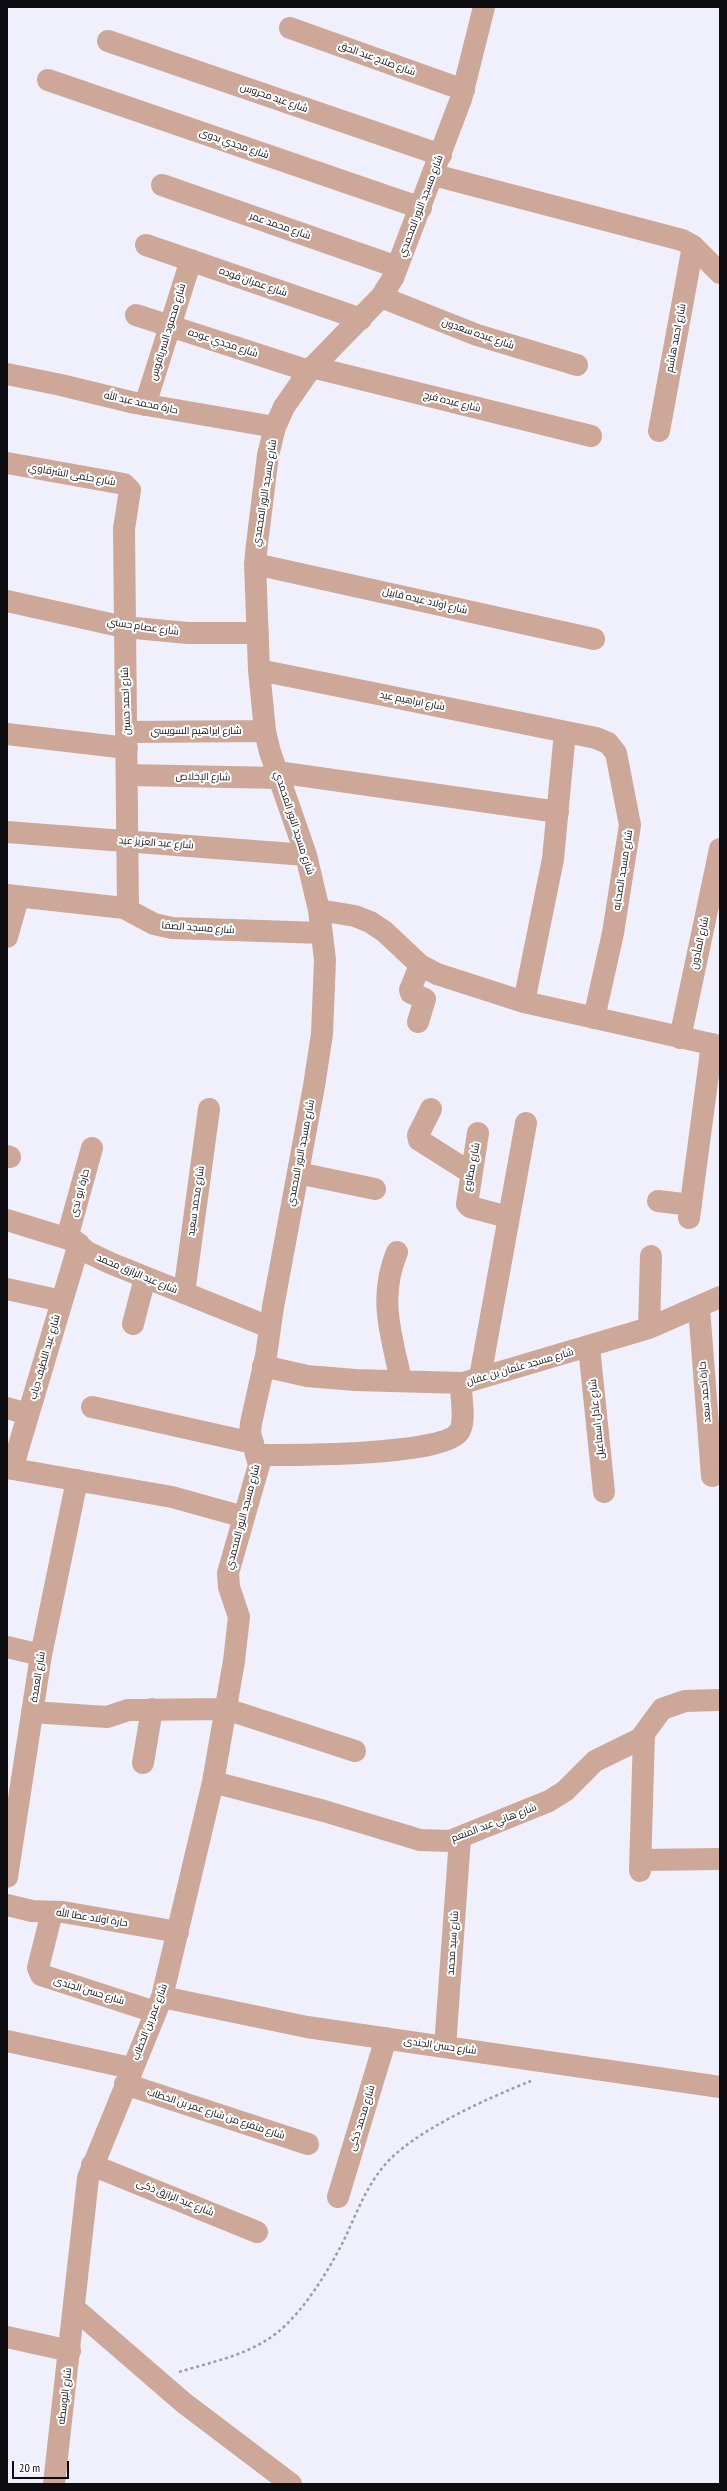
<!DOCTYPE html>
<meta charset="utf-8">
<style>
body{margin:0}
#map{position:relative;width:727px;height:2491px;overflow:hidden;background:#f0f0fc;font-family:"PT Sans Narrow",sans-serif}
canvas{display:block}
.frame{position:absolute;inset:0;border:8px solid #0d0d11;pointer-events:none}
.scale{position:absolute;left:12px;top:2461px;width:57px;height:18px;box-sizing:border-box;border:2px solid #0d0d11;border-top:0;padding-left:5px;font-size:12px;line-height:14px;white-space:nowrap;color:#0d0d11;-webkit-text-stroke:3px #fff;paint-order:stroke}
</style>
<div id="map">
<canvas width="727" height="2491"></canvas>
<div class="frame"></div>
<div class="scale">20 m</div>
</div>
<script>
const c = document.querySelector('canvas').getContext('2d');
c.lineJoin = 'round';
function stroke(path, color, width, dash) {
  c.strokeStyle = color;
  c.lineWidth = width;
  c.lineCap = dash ? 'butt' : 'round';
  c.setLineDash(dash || []);
  c.stroke(path);
}
function drawText(font, color, halo, rows, align = 'center') {
  c.font = font + ' "PT Sans Narrow",Cairo,sans-serif';
  c.lineWidth = 4;
  c.setLineDash([]);
  c.textBaseline = 'middle';
  c.strokeStyle = halo;
  c.fillStyle = color;
  for (const [text, x, y, turn = 0] of rows) {
    c.save();
    c.translate(x, y);
    c.rotate((+turn || 0) * Math.PI / 180);
    c.textAlign = isNaN(turn) ? turn : align;
    if (halo) c.strokeText(text, 0, 0);
    c.fillText(text, 0, 0);
    c.restore();
  }
}
stroke(new Path2D(`
 M179,2372C208,2363 239,2357 265,2341C297,2323 326,2275 343,2242C355,2217 365,2189 383,2167C411,2132 488,2098 531,2081`), '#9c9ca5', 2.5, [3, 3]);
stroke(new Path2D(`
 M290,28L464,90
 M108,41L441,155
 M48,80L421,208
 M434,175L682,240L693,246L720,273
 M162,185L397,267
 M146,245L361,319
 M381,297L477,335L577,365
 M136,315L309,371
 M312,367L591,436
 M7,374L61,385L135,403L275,427
 M145,405L191,260
 M659,431L693,246
 M7,463L124,484L130,490L124,529L128,909
 M255,564L594,639
 M7,601L124,627L188,633H258
 M259,670L596,738L608,743L616,753L630,825L613,933L594,1018
 M126,732L265,731
 M7,734L127,748
 M277,772L558,812
 M127,775L279,778
 M7,832L306,855
 M7,895L124,908L154,924L172,928L322,933
 M319,910L355,916L370,922L385,932L420,965L437,974L524,1002L720,1046
 M7,937L18,898
 M524,1002L553,859L565,732
 M418,1022L425,999L411,993L410,990L420,965
 M680,1038L720,849
 M431,1109L418,1135L419,1140L471,1173
 M478,1133L467,1204L470,1207L508,1217
 M7,1156L10,1157
 M298,1173L375,1189
 M658,1201L691,1205
 M689,1218L712,1044
 M7,1220L75,1241L87,1252L110,1263L269,1327
 M67,1238L92,1148
 M397,1252C378,1298 391,1334 401,1380
 M7,1289L62,1301
 M184,1293L209,1109
 M699,1308L712,1476
 M133,1324L145,1278
 M649,1328L651,1256
 M589,1347L604,1492
 M263,1366L307,1376L355,1380L463,1383L649,1328L720,1297
 M480,1377L526,1123
 M92,1407L253,1443
 M7,1408L28,1414
 M258,1455C291,1455 442,1456 459,1432C466,1422 461,1399 461,1387L463,1383
 M7,1468L172,1497L244,1517
 M12,1469L79,1244
 M7,1647L41,1655
 M32,1712L107,1717L128,1710L226,1709L355,1751
 M143,1763L152,1709
 M213,1782L324,1811L420,1840L450,1841L549,1801L565,1791L595,1761L640,1739L662,1709L685,1701L720,1700
 M641,1860L720,1859
 M640,1871L644,1734
 M7,1877L41,1655L77,1480
 M7,1905L32,1911L63,1912L178,1932
 M52,1912L38,1968L41,1975L155,2012
 M162,1997L307,2027L720,2087
 M7,2041L131,2068
 M445,2047L460,1838
 M125,2084L308,2144
 M92,2165L257,2232
 M338,2197L386,2038
 M74,2308L184,2403L291,2484
 M7,2337L70,2351
 M54,2484L88,2178L162,1997L213,1782L234,1661L239,1617L229,1587L228,1573L259,1465L250,1433L251,1423L266,1356L273,1307L314,1086L322,1034L325,960L319,910L306,855L270,752L265,731L259,670L255,564L257,544L268,455L275,427L284,407L309,371L381,297L393,278L461,99L484,7`), '#cda899', 22);
drawText('10px', '#0d0d11', '#fff', [
 ["شارع صلاح عبد الحق",377,59,20],
 ["شارع عيد محروس",274,98,19],
 ["شارع مجدي بدوى",234,144,19],
 ["شارع مسجد النور المحمدي",421,206,-69],
 ["شارع محمد عمر",280,226,19],
 ["شارع عمران فوده",253,282,19],
 ["شارع محمود السرياقوس",168,332,-73],
 ["شارع عبده سعدون",478,334,19],
 ["شارع احمد هاشم",676,338,-79],
 ["شارع مجدي عوده",223,343,18],
 ["شارع عبده فرج",452,402,14],
 ["حارة محمد عبد الله",141,403,12],
 ["شارع حلمى الشرقاوي",72,475,10],
 ["شارع مسجد النور المحمدي",265,493,-81],
 ["شارع اولاد عبده قابيل",425,601,13],
 ["شارع عصام حسني",143,627,8],
 ["شارع احمد حسين",126,701,-92],
 ["شارع ابراهيم عيد",412,701,11],
 ["شارع ابراهيم السويسي",196,731],
 ["شارع الإخلاص",203,777,1],
 ["شارع مسجد النور المحمدي",294,823,72],
 ["شارع عبد العزيز عيد",156,843,4],
 ["شارع مسجد الصحابه",623,870,-81],
 ["شارع مسجد الصفا",198,928,4],
 ["شارع المأذون",700,943,-78],
 ["شارع مسجد النور المحمدي",301,1153,-79],
 ["شارع مطاوع",472,1167,-79],
 ["حارة ابو ندى",80,1193,-75],
 ["شارع محمد سعيد",196,1201,-82],
 ["شارع عبد الرازق محمد",137,1274,23],
 ["شارع عبد اللطيف دياب",45,1357,-74],
 ["شارع مسجد عثمان بن عفان",520,1367,-16],
 ["حارة احمد سعد",705,1392,-95],
 ["شارع عادل اسماعيل",597,1419,-96],
 ["شارع مسجد النور المحمدي",243,1517,-75],
 ["شارع العمدة",38,1677,-81],
 ["شارع هاني عبد المنعم",494,1823,-21],
 ["حارة اولاد عطا الله",92,1918,9],
 ["شارع سيد محمد",453,1943,-86],
 ["شارع حسن الجندى",89,1991,17],
 ["شارع عمر بن الخطاب",150,2022,-69],
 ["شارع حسن الجندى",440,2046,8],
 ["شارع متفرع من شارع عمر بن الخطاب",216,2114,18],
 ["شارع محمد ذكى",362,2118,-73],
 ["شارع عبد الرازق ذكى",175,2198,22],
 ["شارع البوسطه",65,2396,-83]
]);
</script>
